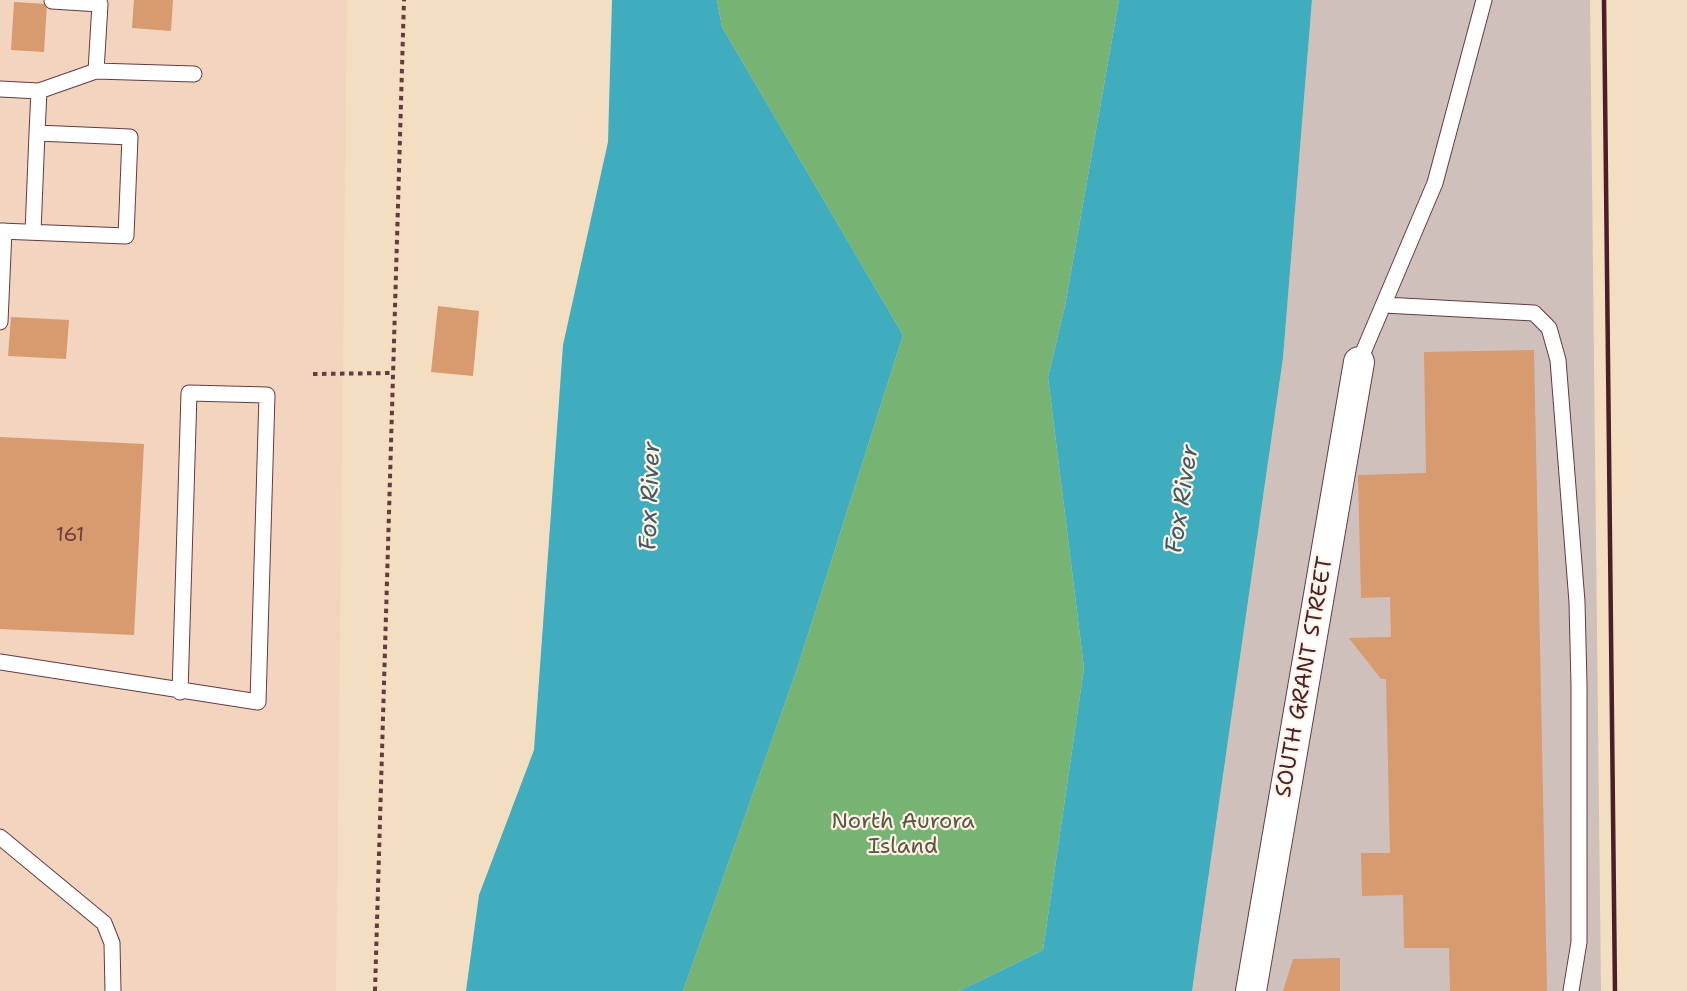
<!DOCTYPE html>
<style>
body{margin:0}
canvas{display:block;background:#f3dec1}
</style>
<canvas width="1687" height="991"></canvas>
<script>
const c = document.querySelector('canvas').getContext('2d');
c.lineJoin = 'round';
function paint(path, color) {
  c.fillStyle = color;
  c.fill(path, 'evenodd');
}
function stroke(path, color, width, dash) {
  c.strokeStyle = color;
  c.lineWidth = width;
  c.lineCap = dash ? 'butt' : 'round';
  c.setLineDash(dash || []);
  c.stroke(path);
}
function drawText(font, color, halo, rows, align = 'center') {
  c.font = font + ' "Shantell Sans",sans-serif';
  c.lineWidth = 4.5;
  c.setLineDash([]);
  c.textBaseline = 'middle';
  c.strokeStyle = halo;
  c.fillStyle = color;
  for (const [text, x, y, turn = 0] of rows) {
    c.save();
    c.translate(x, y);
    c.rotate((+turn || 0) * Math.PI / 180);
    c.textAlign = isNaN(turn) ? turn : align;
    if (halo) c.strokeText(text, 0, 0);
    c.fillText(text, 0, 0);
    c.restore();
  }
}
paint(new Path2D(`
 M0,0H347L336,991H0Z`), '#f3d4bf');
paint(new Path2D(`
 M1312,0H1590L1601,991H1192L1283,358Z`), '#cfc0bb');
paint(new Path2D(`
 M717,0H1119L1065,306L1048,377L1084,668L1043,950L959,991H683L797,669L903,335L722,27Z`), '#77b372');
paint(new Path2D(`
 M612,0H717L722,27L903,335L797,669L683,991H466L479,895L534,750L563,345L608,142Z
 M1119,0H1312L1283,358L1192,991H959L1043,950L1084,668L1048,377L1065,306Z`), '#3fadbd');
paint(new Path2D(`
 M134,0H173L171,31L132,28Z
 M14,2L47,4L44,52L11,50Z
 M438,306L479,311L473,376L431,372Z
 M11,317L69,320L66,359L8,356Z
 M1534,350L1547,991H1450L1449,948H1404L1403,895L1362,896L1361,853H1390L1386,679H1381L1349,638L1391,637L1390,597L1361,598L1358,475L1426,473L1424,352Z
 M0,437L144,444L134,635L0,629Z
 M1340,958V991H1283L1293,959Z`), '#d89a6f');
const lane = new Path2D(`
 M52,1L100,4L96,71
 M0,89L39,91L37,133L130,137L126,236L0,231
 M39,91L96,71L194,74
 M33,232L37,133
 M1384,305L1534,313L1549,328L1558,360L1577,602L1579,685V942L1571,991
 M0,322L4,231
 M1359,362L1435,183L1484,0
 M0,662L258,702L267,395L189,393L180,692
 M0,837L104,923L112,943L113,991`);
const street = new Path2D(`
 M1251,991L1359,362`);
stroke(lane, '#633c42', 17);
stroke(street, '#633c42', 32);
stroke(new Path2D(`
 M313,374L393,373
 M375,991L404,0`), '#633c42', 4, [4.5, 4.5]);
stroke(lane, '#fff', 15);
stroke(street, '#fff', 30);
stroke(new Path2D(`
 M1604,0L1615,991`), '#4a1f2b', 4.5);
drawText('20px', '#6e3e3c', null, [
 ["161",70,536]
]);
drawText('22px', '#4a1f2b', '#fcf5e5', [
 ["SOUTH GRANT STREET",1305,677,-80]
]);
drawText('22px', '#605446', '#fcf5e5', [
 ["North Aurora",903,822],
 ["Island",903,847]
]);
drawText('italic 24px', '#465865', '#fcf5e5', [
 ["Fox River",651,496,-88],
 ["Fox River",1183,499,-81]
]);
</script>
